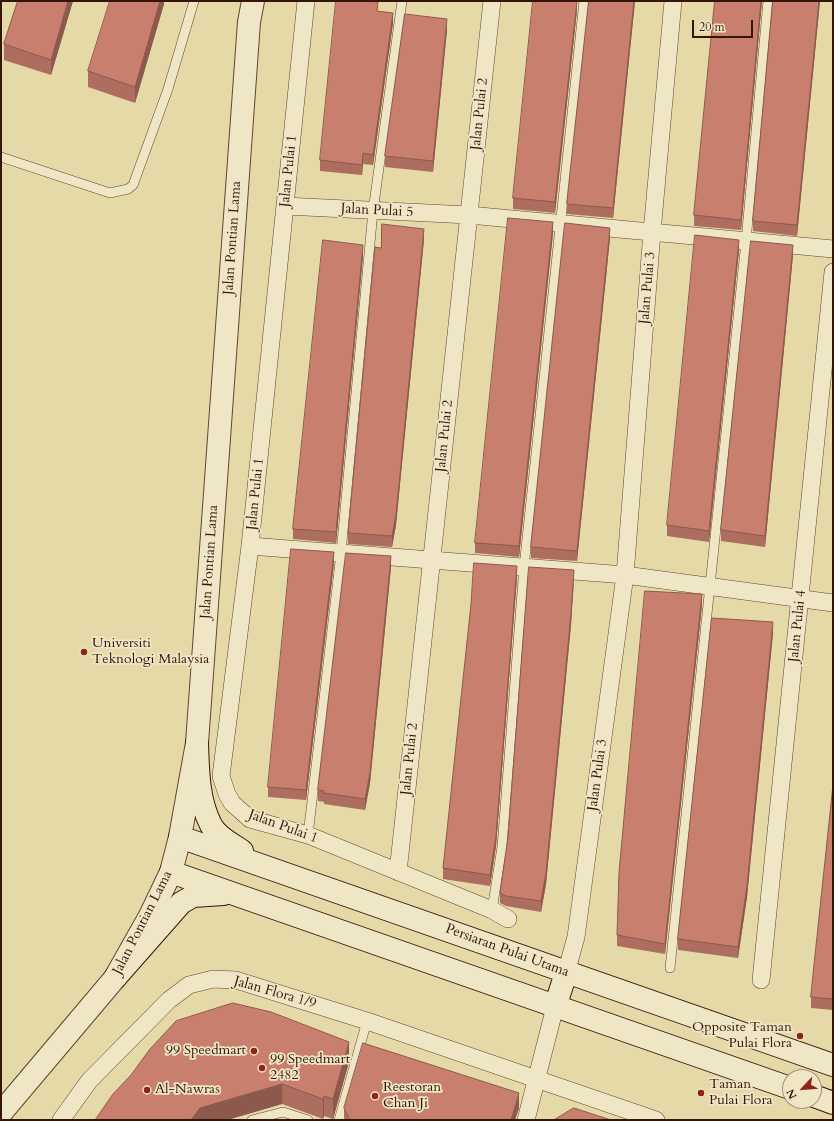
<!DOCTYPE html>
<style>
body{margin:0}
#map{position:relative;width:834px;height:1121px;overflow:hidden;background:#e6d9a8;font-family:Cardo,serif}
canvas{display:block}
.frame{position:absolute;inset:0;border:2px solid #351508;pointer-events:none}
.north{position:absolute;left:782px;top:1069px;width:40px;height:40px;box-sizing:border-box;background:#efe6c6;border:1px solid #a5927a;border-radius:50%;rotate:244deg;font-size:11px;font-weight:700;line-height:16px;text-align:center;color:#351508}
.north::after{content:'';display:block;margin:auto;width:14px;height:18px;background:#8f2418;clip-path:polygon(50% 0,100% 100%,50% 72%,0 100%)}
.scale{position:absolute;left:692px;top:20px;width:61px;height:18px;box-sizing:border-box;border:2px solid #351508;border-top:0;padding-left:5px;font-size:12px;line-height:14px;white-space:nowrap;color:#351508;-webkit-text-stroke:3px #efe6c6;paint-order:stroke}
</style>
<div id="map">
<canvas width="834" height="1121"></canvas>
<div class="frame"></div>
<div class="north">N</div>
<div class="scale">20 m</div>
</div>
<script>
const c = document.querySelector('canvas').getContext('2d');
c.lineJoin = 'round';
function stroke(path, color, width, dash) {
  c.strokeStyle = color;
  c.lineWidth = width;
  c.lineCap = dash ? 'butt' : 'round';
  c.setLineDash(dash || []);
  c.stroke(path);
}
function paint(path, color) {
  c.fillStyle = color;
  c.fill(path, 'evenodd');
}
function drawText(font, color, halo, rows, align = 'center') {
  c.font = font + ' Cardo,serif';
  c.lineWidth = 3.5;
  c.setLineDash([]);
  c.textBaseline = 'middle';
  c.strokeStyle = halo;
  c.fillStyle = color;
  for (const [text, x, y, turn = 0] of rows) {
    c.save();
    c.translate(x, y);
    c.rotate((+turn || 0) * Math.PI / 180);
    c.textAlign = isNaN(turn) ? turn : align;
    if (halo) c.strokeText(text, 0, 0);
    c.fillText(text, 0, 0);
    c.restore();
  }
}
const service = new Path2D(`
 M1,157L110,193L128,189L133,185L168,89L194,1
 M308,835L341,553L373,211L402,1
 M492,910L502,847L524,567L584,1
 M670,968L746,241L768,1
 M252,1120L283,1112L308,1120
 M339,1120L367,1021`);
const minor = new Path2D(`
 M306,1L250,546L221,776L227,794L232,803L250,819L308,835L492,910L508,919
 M285,206L469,215L833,249
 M250,546L625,575L833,603
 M398,872L492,1
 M566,973L576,937L625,575L652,232L673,1
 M761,980L833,272
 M61,1120L89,1081L169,1000L189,985L213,979L236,980L367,1021L656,1120
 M526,1120L555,1007`);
const tertiary = new Path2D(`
 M1,1113L115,978L150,916L171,872L180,837L197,743L249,22L253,1`);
const secondary = new Path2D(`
 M197,743C198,771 198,800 211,825C217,837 232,844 242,851
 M180,837L833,1065
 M171,872L790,1088
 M115,978L181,903L193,896L223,894
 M555,1007L566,973
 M814,1096L833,1103`);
stroke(service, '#614630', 10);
stroke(minor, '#614630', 18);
stroke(tertiary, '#614630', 24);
stroke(secondary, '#351508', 24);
stroke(service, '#efe6c6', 9);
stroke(minor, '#efe6c6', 17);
stroke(tertiary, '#efe6c6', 22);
stroke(secondary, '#efe6c6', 22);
paint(new Path2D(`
 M18,1H73L51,75L4,60V44Z
 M164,1V4L135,103L88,87V71Z
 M635,1L613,218L567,214V204Z
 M715,1H762L741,230L694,226V215Z
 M773,1H820L797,236L753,231V221Z
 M577,10L555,213L513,209V198Z
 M378,11L393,23L373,165L363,164L362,175L320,171V160Z
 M447,30L433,172L385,167V156Z
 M553,233L519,557L475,553V543Z
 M610,238L577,561L531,558V547Z
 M424,239L396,525L392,547L348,544V533L381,248Z
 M739,250L709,542L667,536V525Z
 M793,255L765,547L721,541V530Z
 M363,256L336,543L293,539V529Z
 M334,563L306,800L268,797V787Z
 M391,567L370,783L365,810L324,804V802L318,801V790Z
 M517,577L496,846L490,886L443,879V868Z
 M574,581L571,625L546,884L541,912L506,906L500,903V893Z
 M702,605L665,954L617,946V935Z
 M773,633L747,897L738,958L678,950V939Z
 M833,785V1010L811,1008V997Z
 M349,1062L333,1119L324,1116L323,1119L282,1104L227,1120H95Z
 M344,1108H519L515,1120H344Z`), '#ad6d5f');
paint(new Path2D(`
 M68,1H73L51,75V60Z
 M160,1H164V4L135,103V87Z
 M577,1V10L555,213V202Z
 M634,1H635L613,218V208Z
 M761,1H762L741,230V220Z
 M819,1H820L797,236V225Z
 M393,13V23L373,165V155Z
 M447,19V30L433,172V161Z
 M363,153V164L362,175V165Z
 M553,222V233L519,557V546Z
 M610,228V238L577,561V551Z
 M424,229V239L396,525L392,547V536Z
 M739,240V250L709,542V531Z
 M363,245V256L336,543V532Z
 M793,245V255L765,547V536Z
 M334,552V563L306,800V790Z
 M391,556V567L370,783L365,810V799Z
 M517,566V577L496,846L490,886V875Z
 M574,570L571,625L546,884L541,912V901Z
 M702,594V605L665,954V944Z
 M773,622V633L747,897L738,958V947Z
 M349,1042V1062L333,1119V1099Z
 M282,1084V1104L227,1120H191L200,1108Z
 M519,1093V1108L515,1120H511Z
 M324,1096V1116L323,1119V1099Z`), '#8d594d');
const building = new Path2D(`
 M18,1H68L51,60L4,44Z
 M110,1H160L135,87L88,71Z
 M336,1H366L378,2L377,11L393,13L373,155L363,153L362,165L320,160Z
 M533,1H577L555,202L513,198Z
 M589,1H634L613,208L567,204Z
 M715,1H761L741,220L694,215Z
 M773,1H819L797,225L753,221Z
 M405,14L447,19L433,161L385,156Z
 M508,218L553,222L519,546L475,543Z
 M565,223L610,228L577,551L531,547Z
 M382,224L424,229L396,515L392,536L348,533L375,247L381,248Z
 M695,235L739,240L709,531L667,525Z
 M323,240L363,245L336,532L293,529Z
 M751,241L793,245L765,536L721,530Z
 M291,549L334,552L306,790L268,787Z
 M346,553L391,556L370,773L365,799L324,793V791L318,790Z
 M474,563L517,566L496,836L490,875L443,868L471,604Z
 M529,567L574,570L571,614L546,873L541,901L506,896L500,893L508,837Z
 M645,591L702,594L665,944L617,935L619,873Z
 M712,618L773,622L747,886L738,947L678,939Z
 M833,785V999L811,997Z
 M233,1003L271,1012L349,1042L333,1099L324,1096L323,1099L282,1084L200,1108L191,1120H95L113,1094L131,1075L150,1049L176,1021Z
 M363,1043L519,1093L511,1120H350L344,1108Z
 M574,1108L611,1120H554Z`);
paint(building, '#c97f6e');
stroke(building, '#8d594d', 1);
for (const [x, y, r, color] of [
 [84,652,4,"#8f2418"],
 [800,1036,4,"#8f2418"],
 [254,1051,4,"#8f2418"],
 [262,1068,4,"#8f2418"],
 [147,1090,4,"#8f2418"],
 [701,1093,4,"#8f2418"],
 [375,1096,4,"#8f2418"]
]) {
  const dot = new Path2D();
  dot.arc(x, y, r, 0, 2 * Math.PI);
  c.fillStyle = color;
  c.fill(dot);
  stroke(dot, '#efe6c6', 1.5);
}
drawText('14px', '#351508', '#efe6c6', [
 ["Jalan Pulai 2",480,114,-84],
 ["Jalan Pulai 1",289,171,-84],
 ["Jalan Pulai 5",377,211,3],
 ["Jalan Pontian Lama",233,238,-86],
 ["Jalan Pulai 3",648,288,-85],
 ["Jalan Pulai 2",445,436,-84],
 ["Jalan Pulai 1",256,494,-84],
 ["Jalan Pontian Lama",210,562,-86],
 ["Jalan Pulai 4",798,626,-84],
 ["Jalan Pulai 2",410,759,-84],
 ["Jalan Pulai 3",598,775,-82],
 ["Jalan Pulai 1",283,827,20],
 ["Jalan Pontian Lama",143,923,-63],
 ["Persiaran Pulai Utama",507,951,20],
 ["Jalan Flora 1/9",275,993,16]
]);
drawText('14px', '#351508', '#efe6c6', [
 ["Universiti",92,644],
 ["Teknologi Malaysia",92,660],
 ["Opposite Taman",792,1028,"right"],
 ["Pulai Flora",792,1044,"right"],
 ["99 Speedmart",246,1051,"right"],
 ["99 Speedmart",270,1060],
 ["2482",270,1076],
 ["Taman",709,1085],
 ["Pulai Flora",709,1101],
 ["Reestoran",383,1088],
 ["Chan Ji",383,1104],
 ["Al-Nawras",155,1090]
], 'left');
</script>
